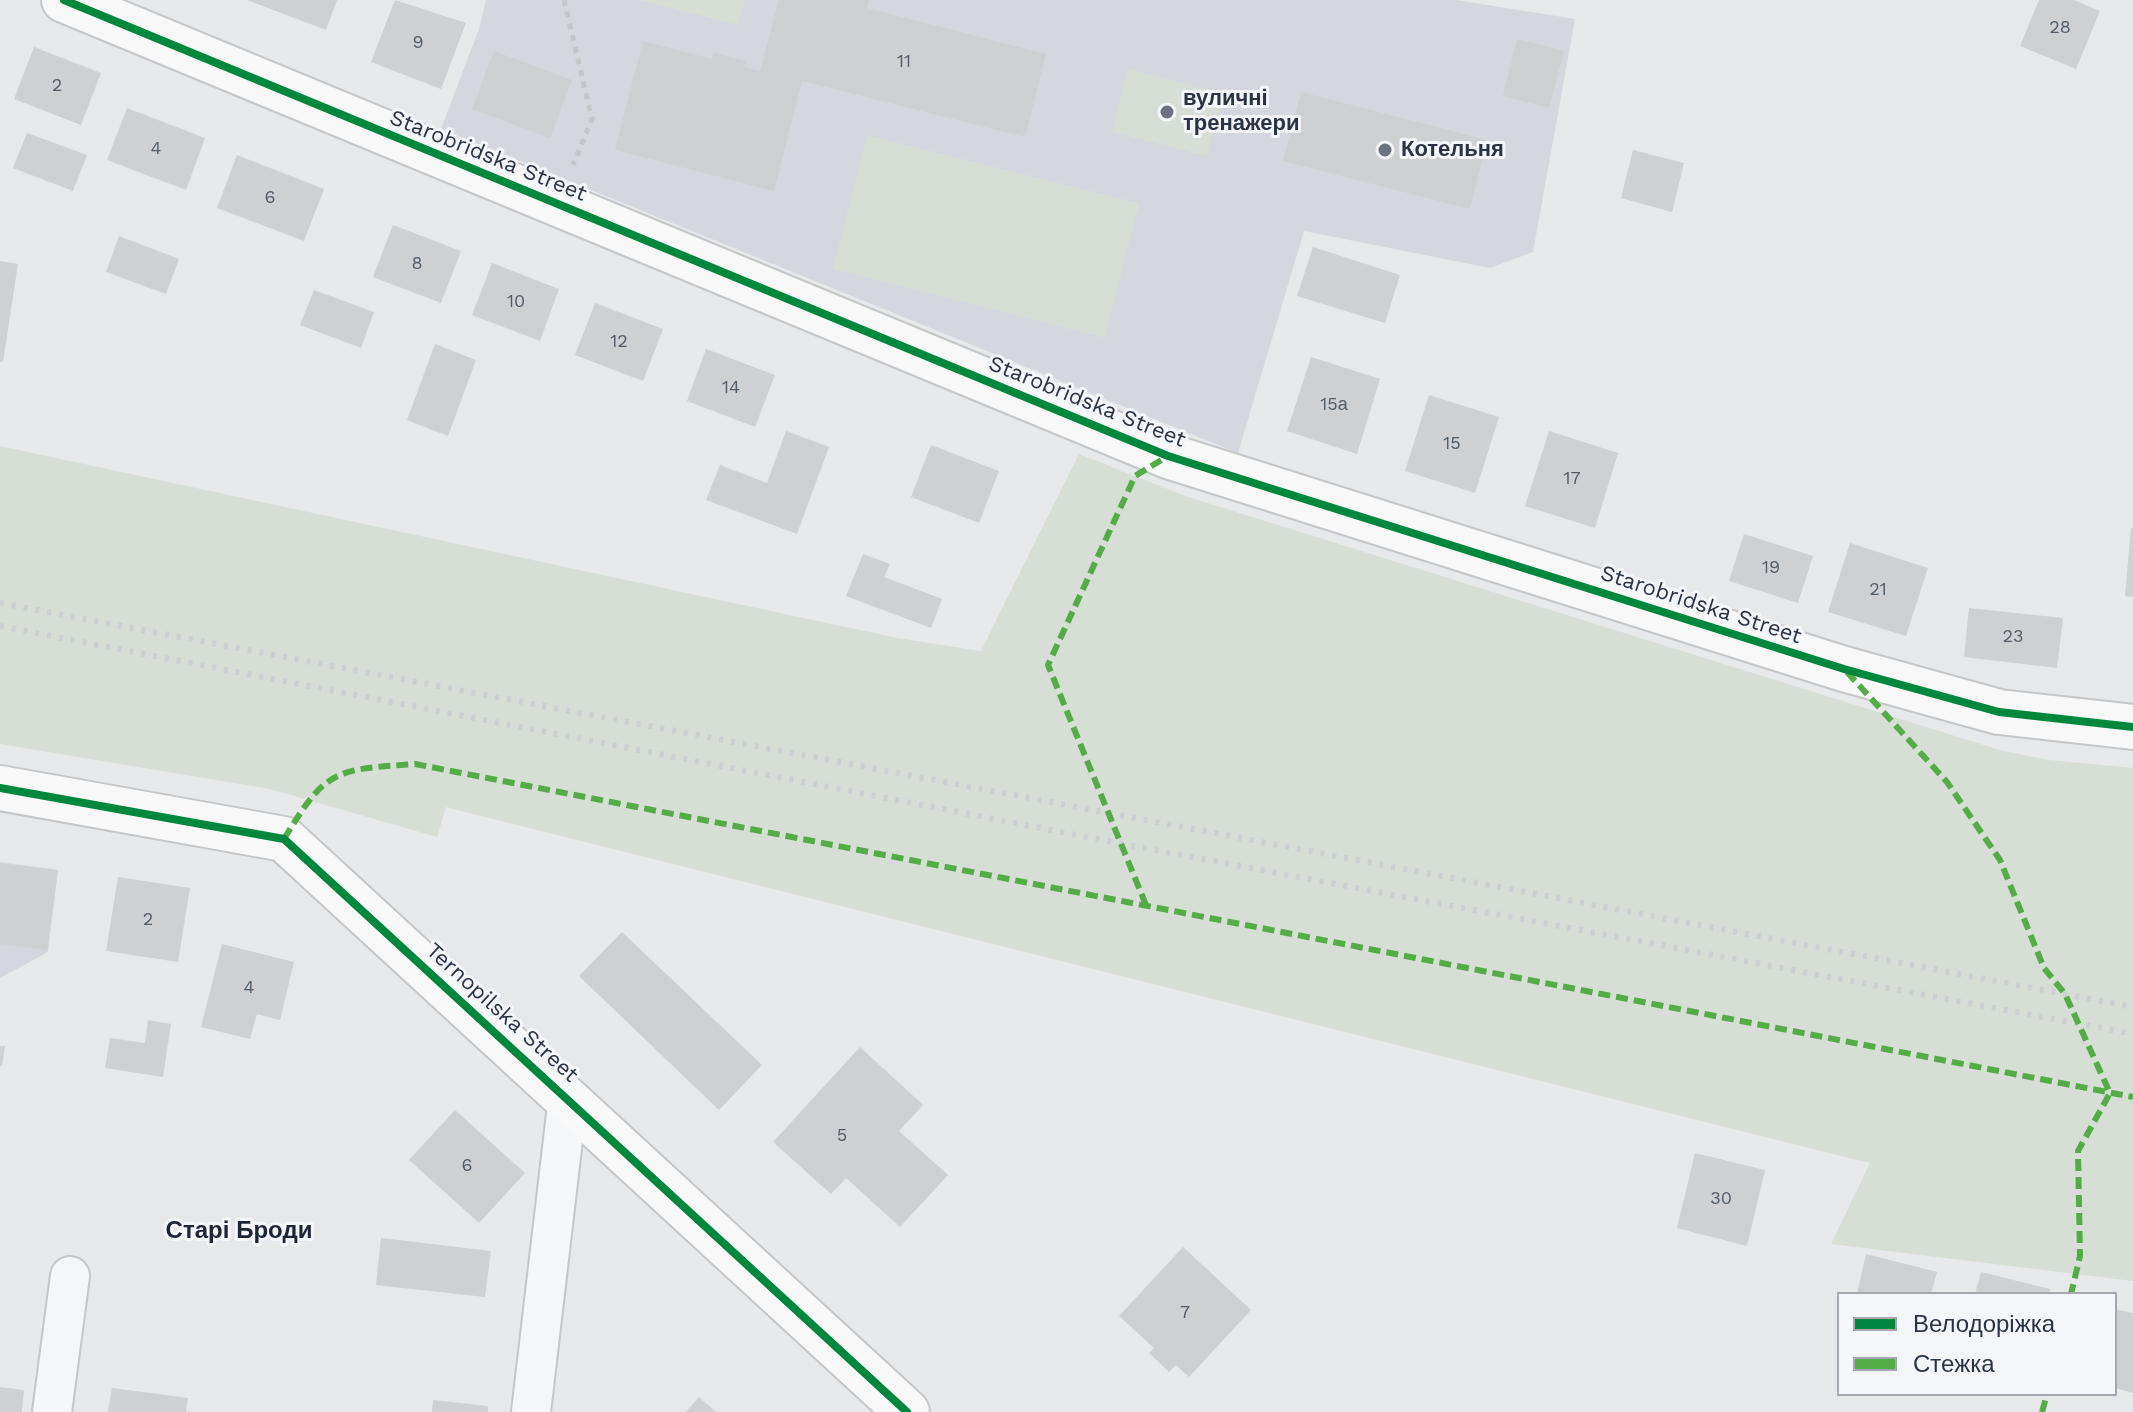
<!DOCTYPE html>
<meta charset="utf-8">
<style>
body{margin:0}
#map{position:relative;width:2133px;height:1412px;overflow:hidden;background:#e6e8ea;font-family:"Work Sans",sans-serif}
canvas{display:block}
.legend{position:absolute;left:1837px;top:1292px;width:280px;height:104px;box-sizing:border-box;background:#f4f6f9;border:2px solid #a4a8b1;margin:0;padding:10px 14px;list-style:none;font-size:24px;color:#2b3445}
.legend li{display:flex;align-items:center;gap:16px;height:40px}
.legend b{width:40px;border:2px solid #a4a8b1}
</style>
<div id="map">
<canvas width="2133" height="1412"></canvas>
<ul class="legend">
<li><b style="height:10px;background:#00873e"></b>Велодоріжка</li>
<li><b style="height:10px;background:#54ac47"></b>Стежка</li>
</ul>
</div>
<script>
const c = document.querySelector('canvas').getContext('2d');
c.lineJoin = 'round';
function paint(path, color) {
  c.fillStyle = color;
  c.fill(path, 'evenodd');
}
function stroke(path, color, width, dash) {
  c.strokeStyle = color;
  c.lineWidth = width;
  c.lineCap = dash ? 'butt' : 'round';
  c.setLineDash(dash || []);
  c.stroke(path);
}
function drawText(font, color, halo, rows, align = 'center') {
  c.font = font + ' "Work Sans",sans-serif';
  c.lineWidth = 6;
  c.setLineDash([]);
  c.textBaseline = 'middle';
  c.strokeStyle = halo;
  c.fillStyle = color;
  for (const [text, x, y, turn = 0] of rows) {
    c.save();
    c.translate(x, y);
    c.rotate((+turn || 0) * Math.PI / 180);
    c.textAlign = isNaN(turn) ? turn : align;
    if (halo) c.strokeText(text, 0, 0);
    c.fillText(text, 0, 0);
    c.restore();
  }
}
paint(new Path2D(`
 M486,0H1456L1575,19L1533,252L1490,268L1304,231L1238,453L441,129L479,29Z
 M0,862L58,870L48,952L0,978Z`), '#d4d7dd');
paint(new Path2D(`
 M639,0H745L738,25Z
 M1128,69L1223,93L1207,156L1112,132Z
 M867,135L1139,203L1105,338L833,269Z
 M0,446L897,638L981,651L1079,454L1188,497L2003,751L2049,760L2133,768V1281L1831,1244L1870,1163L446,807L437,837L270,789L0,744Z`), '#d6ded6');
paint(new Path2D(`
 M247,0H337L326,30Z
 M395,0L466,23L441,89L371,62Z
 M779,0H869L867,8L1046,54L1025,137L802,81L774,191L615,150L643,41L712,59L714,53L746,61L744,67L760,71Z
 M2039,0H2074L2100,11L2076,69L2020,46Z
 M1517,39L1564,51L1549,108L1503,96Z
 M34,47L101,73L81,125L14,99Z
 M494,51L572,80L550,138L472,109Z
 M1301,92L1487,140L1470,209L1283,161Z
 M127,108L205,138L186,190L107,160Z
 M27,133L87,155L73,191L13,168Z
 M1633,150L1684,163L1672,212L1621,198Z
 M237,155L324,189L304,241L217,208Z
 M393,225L461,251L441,303L373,277Z
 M119,236L179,259L166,294L106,272Z
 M1313,247L1400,275L1385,323L1297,296Z
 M0,261L18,264L3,362H0Z
 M492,263L559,289L540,341L472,315Z
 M314,290L374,312L361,348L300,325Z
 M595,303L663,329L643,381L575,355Z
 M435,344L476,360L448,436L407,420Z
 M706,349L775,375L755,427L687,401Z
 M1311,357L1380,379L1357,454L1287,431Z
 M1429,395L1499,417L1475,493L1405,471Z
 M786,431L829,447L797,534L706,500L720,465L767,483Z
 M1549,431L1618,453L1595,528L1525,506Z
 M931,445L999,471L979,523L911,497Z
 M2131,528H2133V597L2125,596Z
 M1744,534L1813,556L1798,603L1729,581Z
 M1850,543L1928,568L1906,636L1828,612Z
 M863,554L890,564L884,577L942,599L931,628L846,596Z
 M1969,608L2063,618L2057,668L1964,657Z
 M0,863L58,870L47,950L0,944Z
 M118,877L190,888L178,962L106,951Z
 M622,932L762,1065L719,1110L579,976Z
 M222,944L294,962L280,1020L257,1014L250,1039L201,1027Z
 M148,1020L171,1024L163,1077L105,1068L110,1038L145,1043Z
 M0,1046H5L2,1066H0Z
 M860,1047L923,1105L899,1131L948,1175L900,1227L846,1178L831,1194L773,1142Z
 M455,1110L525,1173L479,1223L409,1160Z
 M1695,1153L1765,1170L1747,1246L1677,1228Z
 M381,1238L491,1251L485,1297L376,1285Z
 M1183,1247L1251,1310L1189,1377L1176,1365L1169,1372L1149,1353L1154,1348L1119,1316Z
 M1866,1254L1937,1272L1931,1294H1857Z
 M1981,1272L2050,1289L2049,1294H1975Z
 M2115,1309L2133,1313V1393L2115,1388Z
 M0,1387L24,1390L22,1412H0Z
 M112,1388L188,1398L186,1412H108Z
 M699,1397L716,1412H686Z
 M433,1400L488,1406V1412H432Z`), '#ced0d3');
const street = new Path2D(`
 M52,1412L70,1276
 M531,1412L568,1097`);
const secondary = new Path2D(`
 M64,0L1168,456L1844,669L1999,712L2133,727
 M0,788L284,839L907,1412`);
stroke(street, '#c4c6c8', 42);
stroke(secondary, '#c4c6c8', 48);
stroke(new Path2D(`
 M564,0L592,119L573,165`), '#c5c6ca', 5, [6, 6]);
stroke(street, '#f5f6f7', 38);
stroke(secondary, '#f8f8f8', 44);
stroke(new Path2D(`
 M0,603L2133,1007
 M0,626L1123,844L2133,1034`), '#cecfd2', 6, [4, 8]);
stroke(new Path2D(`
 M1847,672L1947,782L2000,860L2044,968L2065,994L2110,1093L2078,1151L2080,1256L2071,1294
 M284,839C327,768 334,770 415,764L2133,1097
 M1146,905L1048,665L1135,476L1168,456
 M2042,1412L2047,1394`), '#54ac47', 6, [12, 6]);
stroke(new Path2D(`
 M64,0L1168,456L1844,669L1999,712L2133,727
 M0,788L284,839L907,1412`), '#00873e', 8);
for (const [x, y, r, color] of [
 [1167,112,8,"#6c737f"],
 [1385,150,8,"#6c737f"]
]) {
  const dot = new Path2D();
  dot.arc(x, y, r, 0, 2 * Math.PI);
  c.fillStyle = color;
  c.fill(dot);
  stroke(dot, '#f4f6f9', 3);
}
drawText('18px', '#545c69', null, [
 ["28",2060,28],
 ["9",418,43],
 ["11",904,62],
 ["2",57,86],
 ["4",156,149],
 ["6",270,198],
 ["8",417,264],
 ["10",516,302],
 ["12",619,342],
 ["14",731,388],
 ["15а",1334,405],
 ["15",1452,444],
 ["17",1572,479],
 ["19",1771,568],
 ["21",1878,590],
 ["23",2013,637],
 ["2",148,920],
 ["4",249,988],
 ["5",842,1136],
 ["6",467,1166],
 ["30",1721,1199],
 ["7",1185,1313]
]);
drawText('bold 22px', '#2b3445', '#f4f6f9', [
 ["вуличні",1183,99],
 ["тренажери",1183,124],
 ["Котельня",1401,150]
], 'left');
drawText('22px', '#2b3445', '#f4f6f9', [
 ["Starobridska Street",488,156,22],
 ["Starobridska Street",1087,402,22],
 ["Starobridska Street",1701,605,18],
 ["Ternopilska Street",502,1013,42]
]);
drawText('bold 24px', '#1d2536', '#f4f6f9', [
 ["Старі Броди",239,1231]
]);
</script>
